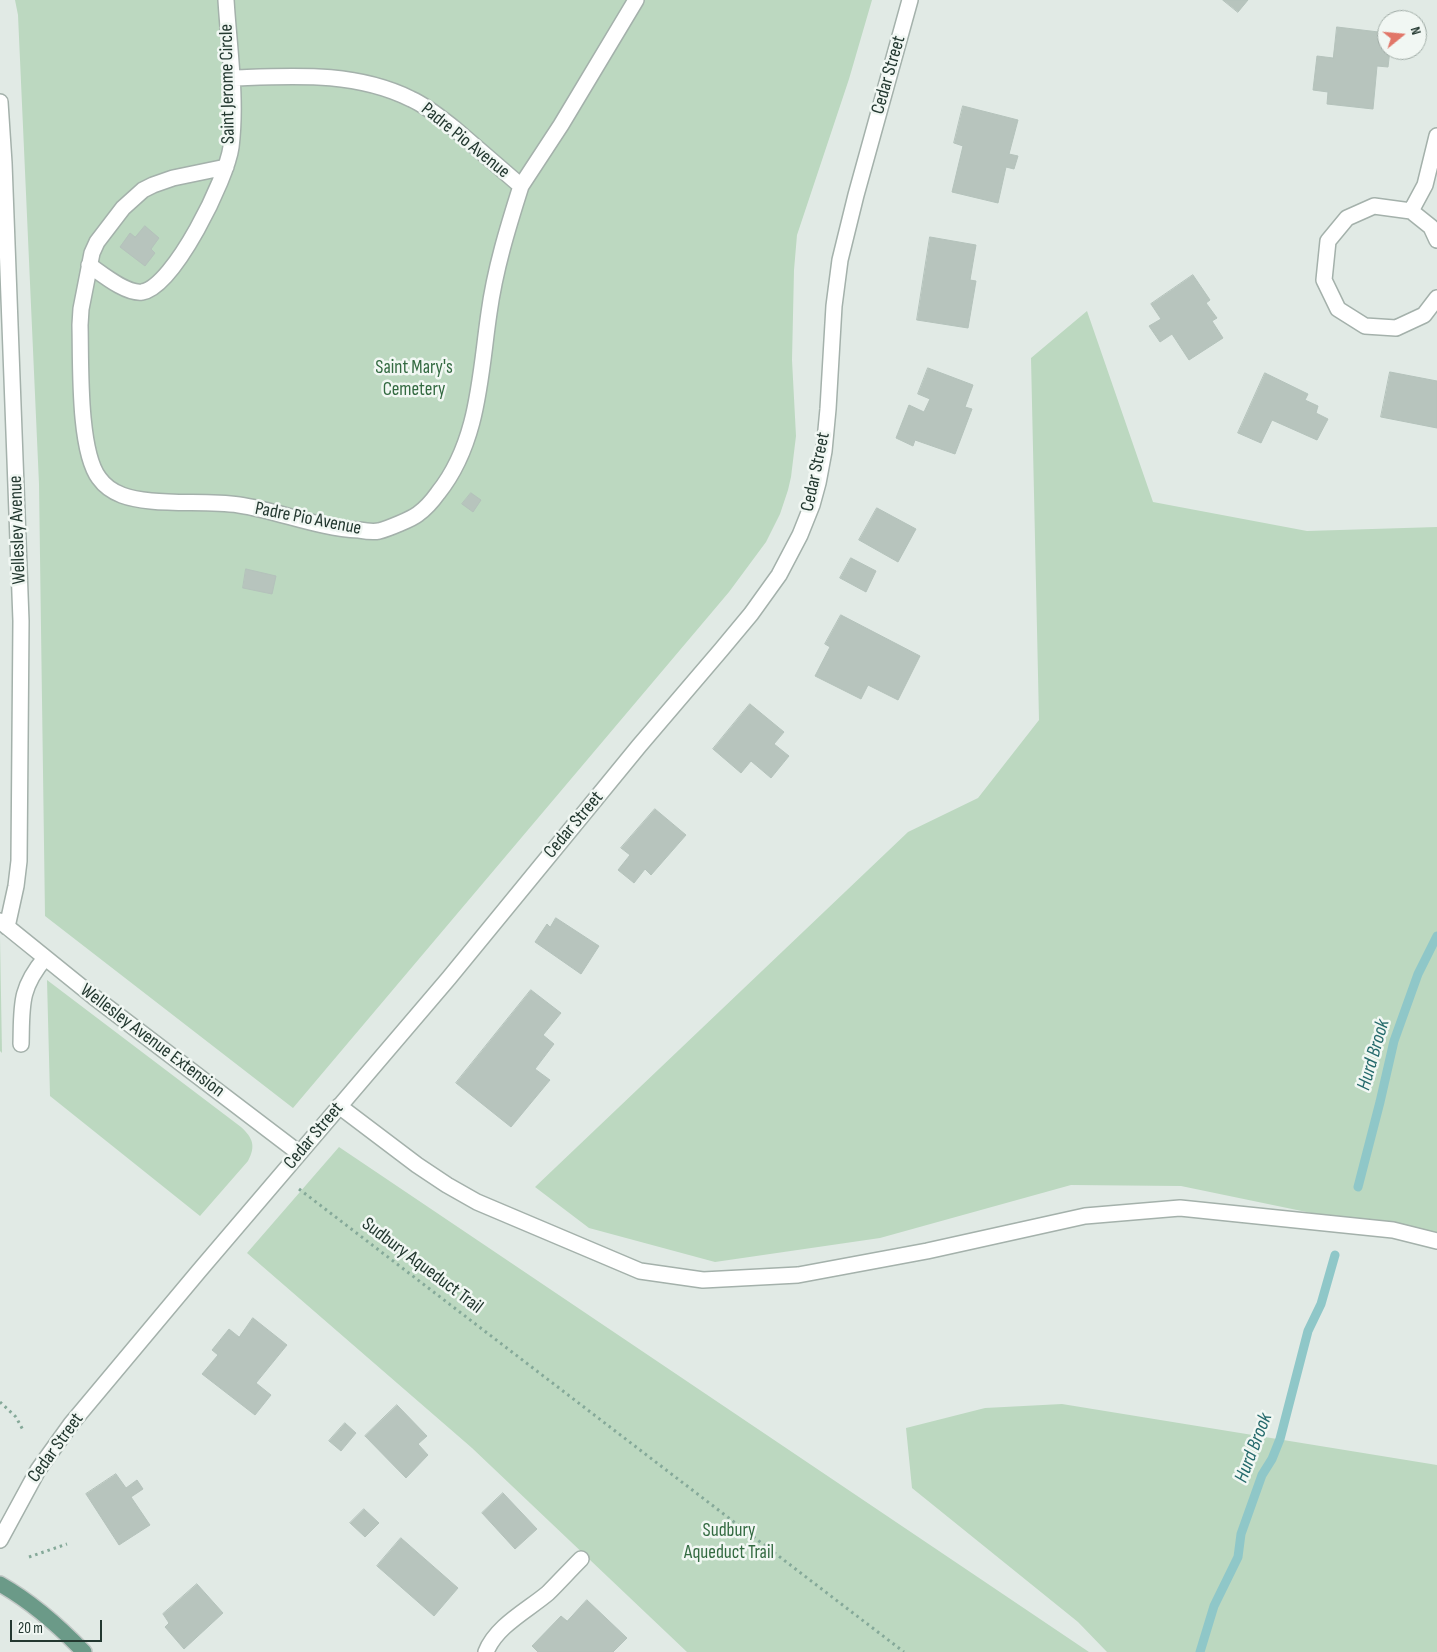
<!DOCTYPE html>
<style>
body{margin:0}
#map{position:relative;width:1437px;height:1652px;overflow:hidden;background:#e1eae5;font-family:"Sofia Sans Condensed",sans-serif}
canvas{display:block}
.north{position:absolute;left:1377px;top:10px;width:50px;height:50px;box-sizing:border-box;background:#f1f7f3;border:1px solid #9faba5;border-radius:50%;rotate:73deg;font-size:14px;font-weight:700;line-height:20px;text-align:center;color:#233830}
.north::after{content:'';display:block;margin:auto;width:18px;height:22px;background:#e17668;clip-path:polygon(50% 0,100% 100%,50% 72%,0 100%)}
.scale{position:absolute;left:10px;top:1620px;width:92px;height:22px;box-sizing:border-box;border:2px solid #233830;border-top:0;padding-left:6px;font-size:15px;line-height:18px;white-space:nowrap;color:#233830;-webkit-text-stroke:4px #f1f7f3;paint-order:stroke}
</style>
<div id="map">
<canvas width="1437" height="1652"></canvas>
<div class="north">N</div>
<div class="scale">20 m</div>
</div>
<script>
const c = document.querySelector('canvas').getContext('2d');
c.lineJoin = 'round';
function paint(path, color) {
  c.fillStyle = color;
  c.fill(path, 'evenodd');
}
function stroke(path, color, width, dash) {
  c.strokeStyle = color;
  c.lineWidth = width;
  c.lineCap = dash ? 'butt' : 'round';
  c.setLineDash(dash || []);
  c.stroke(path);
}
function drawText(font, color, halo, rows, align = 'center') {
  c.font = font + ' "Sofia Sans Condensed",sans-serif';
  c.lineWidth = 5;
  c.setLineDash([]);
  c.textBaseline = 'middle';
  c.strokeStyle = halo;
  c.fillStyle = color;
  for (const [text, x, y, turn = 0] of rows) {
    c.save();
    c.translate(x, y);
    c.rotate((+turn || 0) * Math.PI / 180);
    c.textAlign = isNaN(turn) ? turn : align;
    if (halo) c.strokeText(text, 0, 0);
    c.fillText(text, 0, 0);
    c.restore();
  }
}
paint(new Path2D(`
 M15,0H872L849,79L797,235L794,270L792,360L796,436L791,477L788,490L780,514L766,542L729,592L293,1108L45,916L39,484L18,15Z
 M1087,311L1153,502L1307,531L1437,527V1239L1181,1186L1071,1185L880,1238L715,1262L589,1228L535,1187L908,832L978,798L1039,720L1031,358Z
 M0,937L2,1053L0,1051Z
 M47,980L241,1127C253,1138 256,1146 248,1161L200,1216L50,1096Z
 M339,1147L1089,1652H687L472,1448L247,1253Z
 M1062,1404L1437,1465V1652H1107L1078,1622L912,1488L906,1428L985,1408Z`), '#bcd8c0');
stroke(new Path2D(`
 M1358,1187L1380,1102L1394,1041L1418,974L1437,936
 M1200,1652L1214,1606L1238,1557L1241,1534L1262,1475L1272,1459L1280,1439L1308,1331L1321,1304L1335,1255`), '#8fc7c8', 9);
const building = new Path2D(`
 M1223,0H1248L1238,12Z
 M1337,27L1387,33V50H1390L1388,67L1377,66L1373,109L1327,104L1328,92L1313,90L1317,56L1333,58Z
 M963,106L1018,120L1009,154L1018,156L1014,169L1006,167L998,203L952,192L963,146L954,143Z
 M145,226L159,238L151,249L155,253L145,266L120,247L130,233L135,237Z
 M930,237L976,245L970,280L976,281L968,328L917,320Z
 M1193,275L1210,300L1206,303L1217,318L1212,321L1223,338L1189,360L1172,334L1160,342L1149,326L1161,319L1151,304Z
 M928,368L973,385L965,407L972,409L955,454L915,440L913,446L896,438L909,405L924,412L930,399L918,394Z
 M1390,372L1437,381V428L1381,417Z
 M1265,373L1308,394L1305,400L1318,406L1316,413L1328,419L1317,440L1272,420L1261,443L1238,433Z
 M471,493L481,500L473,512L462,504Z
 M877,508L916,529L898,562L859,540Z
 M851,558L876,571L866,592L840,578Z
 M246,569L276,576L272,594L243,588Z
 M841,615L920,656L898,700L868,685L861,699L815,676L830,647L825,644Z
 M750,704L784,732L774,744L789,756L771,778L751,761L741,773L713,749Z
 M655,809L686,835L651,875L645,869L634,883L618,870L630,855L621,848Z
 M556,918L599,946L581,974L535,942L547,924L550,927Z
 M531,990L561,1013L543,1035L554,1044L535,1069L550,1080L511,1127L456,1083Z
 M253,1318L287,1345L256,1383L271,1395L255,1415L202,1374L218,1355L212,1350L229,1329L239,1337Z
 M397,1405L427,1436L418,1444L428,1455L406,1478L365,1436Z
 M345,1423L356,1433L341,1451L329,1441Z
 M116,1474L126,1488L137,1480L143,1489L131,1497L150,1525L119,1545L86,1494Z
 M503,1493L537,1529L515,1549L482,1513Z
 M364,1509L379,1523L365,1537L350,1523Z
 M401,1538L458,1588L434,1616L377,1566Z
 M197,1584L223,1613L184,1649L165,1627L169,1623L163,1614Z
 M587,1600L627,1638L613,1652H538L532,1646L561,1616L567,1621Z`);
paint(building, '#b7c4bd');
stroke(building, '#b4c2bb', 1);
const minor = new Path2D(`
 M232,78C293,76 354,71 411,99C427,106 441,118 455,129C477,148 499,167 521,186L561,125L636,0
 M0,102L4,163L21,621L19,861L16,886L7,927
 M226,167L173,178L153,185L143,190L123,208L97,242L92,253L81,309L80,325C81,362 78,450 99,478C111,495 131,499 151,501C180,504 210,501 239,505C279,511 318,528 359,530C365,531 373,532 379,531C387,529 412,519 418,514C425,509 433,500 438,493C479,442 480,374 489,313C495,269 508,227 521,186
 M1411,211L1425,185L1437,136
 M1437,240L1431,227L1411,211L1374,206L1347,218L1328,241L1324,280L1338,309L1365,326L1396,328L1424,315L1437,298
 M89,265C102,274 126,294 142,292C174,287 227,178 231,147C237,99 229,49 226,0
 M0,921L94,997L299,1153
 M21,1044C22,1006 19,989 45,958
 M339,1106L417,1165L447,1185L477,1202L640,1271L703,1280L798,1275L927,1251L1085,1216L1180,1208L1393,1230L1437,1241
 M0,1540L38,1470L71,1424L199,1271L449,978L639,746L721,650L751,614L779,575L800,535L812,505L818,483L824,451L828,409L834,306L840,260L856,195L910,0
 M486,1652C496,1626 528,1610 548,1593C559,1582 570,1570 581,1559`);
const major = new Path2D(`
 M0,1584C32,1602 59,1626 84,1652`);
stroke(minor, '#a4b1ab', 18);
stroke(major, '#c1c7c5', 18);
stroke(new Path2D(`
 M299,1189L904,1652
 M0,1402L16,1417L24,1432
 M29,1557L67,1544`), '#85a999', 3, [2.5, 4]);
stroke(minor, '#fff', 15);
stroke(major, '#6b9a88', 15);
drawText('19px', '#233830', '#f1f7f3', [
 ["Cedar Street",889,75,-74],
 ["Saint Jerome Circle",228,84,-91],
 ["Padre Pio Avenue",465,141,39],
 ["Cedar Street",816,472,-78],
 ["Padre Pio Avenue",308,519,11],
 ["Wellesley Avenue",18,530,-92],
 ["Cedar Street",574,825,-50],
 ["Wellesley Avenue Extension",152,1041,37],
 ["Cedar Street",314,1136,-50],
 ["Sudbury Aqueduct Trail",422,1266,37],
 ["Cedar Street",56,1448,-54]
]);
drawText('19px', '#336a41', '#f1f7f3', [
 ["Saint Mary's",414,368],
 ["Cemetery",414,390],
 ["Sudbury",729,1531],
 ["Aqueduct Trail",729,1553]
]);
drawText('italic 20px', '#256a6c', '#f1f7f3', [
 ["Hurd Brook",1374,1055,-74],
 ["Hurd Brook",1254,1448,-69]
]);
</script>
